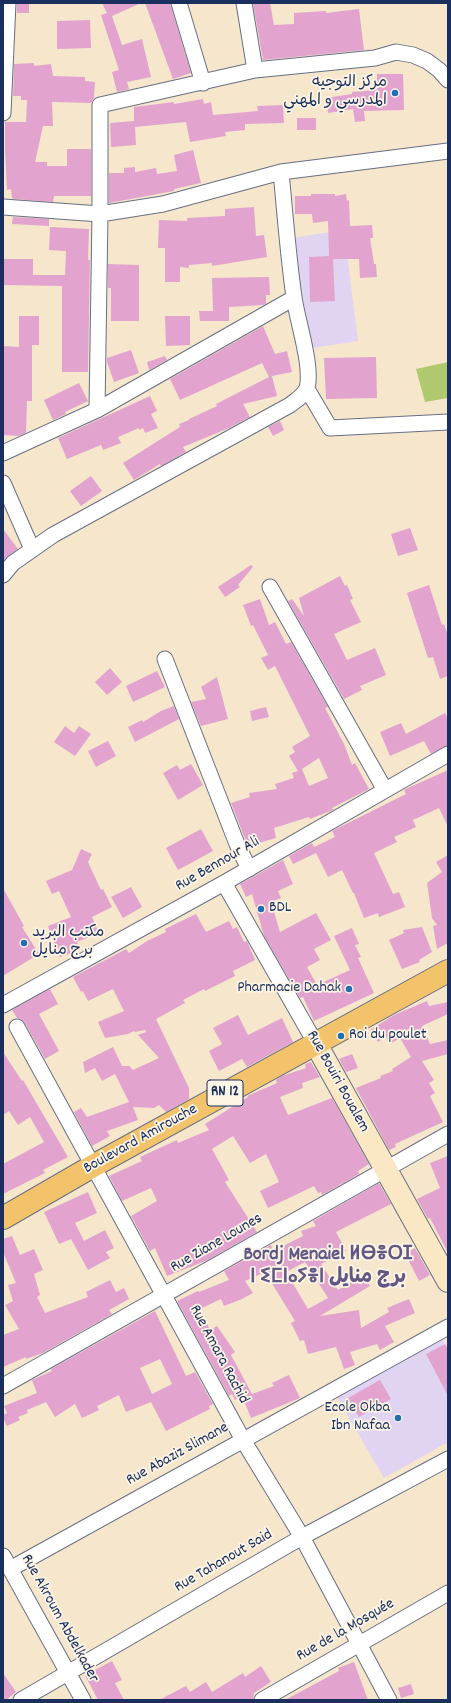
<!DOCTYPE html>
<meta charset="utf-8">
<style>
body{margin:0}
#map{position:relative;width:451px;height:1703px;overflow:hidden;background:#f5e6cc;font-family:Dekko,sans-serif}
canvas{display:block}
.frame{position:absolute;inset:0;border:4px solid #1b2f5e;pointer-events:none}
</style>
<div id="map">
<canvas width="451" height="1703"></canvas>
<div class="frame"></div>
</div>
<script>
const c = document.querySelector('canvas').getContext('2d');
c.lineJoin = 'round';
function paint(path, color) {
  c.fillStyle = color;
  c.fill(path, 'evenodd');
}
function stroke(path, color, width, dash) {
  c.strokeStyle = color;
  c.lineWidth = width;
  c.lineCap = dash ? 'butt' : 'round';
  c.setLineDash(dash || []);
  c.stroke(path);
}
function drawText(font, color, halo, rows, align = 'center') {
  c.font = font + ' Dekko,"Playpen Sans Arabic","Noto Sans Tifinagh",sans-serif';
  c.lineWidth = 3.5;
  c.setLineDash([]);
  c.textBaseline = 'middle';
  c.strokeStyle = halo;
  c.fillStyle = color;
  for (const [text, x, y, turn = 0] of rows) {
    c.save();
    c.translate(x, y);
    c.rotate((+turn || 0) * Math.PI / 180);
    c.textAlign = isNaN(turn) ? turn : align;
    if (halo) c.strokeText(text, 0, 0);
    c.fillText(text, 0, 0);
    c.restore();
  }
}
paint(new Path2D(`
 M344,230L358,341L306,349L292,238Z
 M440,1335L448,1350V1442L384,1478L335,1394Z`), '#e1d4f3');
paint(new Path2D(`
 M448,362V398L425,402L416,369Z`), '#b1c96e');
paint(new Path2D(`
 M17,3H29V13H17Z
 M102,3H141L112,16L122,45L142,39L151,77L127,82L129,89L117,92L112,72L119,70L101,15L107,13Z
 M145,3H170L191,73L173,79Z
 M253,3H270L274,25L294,24V13L326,11V13L359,9L364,50L263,60Z
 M90,20L91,48L57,49V21Z
 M34,63V66L51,64L53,76L85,77V81L95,82L94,98L91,103L52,102L53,126H43L35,162H47V166H67V149H91V196H54L53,202L14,199L12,198L11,189L7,190L5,149V122H26L27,100H21V96H13L14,64Z
 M377,74H403L404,110L364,111L365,121L355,122L353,109L328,113L326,98L352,94V92L377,90Z
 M203,99L204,104L211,102L213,115L258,111L257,106L283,105L284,123L245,124V130L225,132L226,136L190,142L186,122L135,127L136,145L111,147L110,123L134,121V107L174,102V104Z
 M297,118H316V130H297Z
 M193,150L201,183L174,189V191L109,203V173H124V168L135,167V172L156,168L157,174L177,171L174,155Z
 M311,194H335V196L346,194L347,201L349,200L350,226L372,225L373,238H370L374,264H376L377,277L360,278L359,259H333L335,301L310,302L309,257L329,256L328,221L313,223L312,214H295V196H311Z
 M254,207L256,236L264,235L267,257L212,266V263L189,265V268L180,267V282H165V248H158L159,220L187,221V218L225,216V209Z
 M13,217L49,219V226L12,224Z
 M50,227L89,229L88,260H90L88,372H62V286L3,285L4,259H33V275H65L66,251L49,250Z
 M108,264L139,265V321H111V288H108Z
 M269,277L270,295H266V304L263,305L229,307V321H200L199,311H213L212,278Z
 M19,316H39V345H32V401H27L26,433L19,436L3,435V346L19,347Z
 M165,316H190V345L166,346Z
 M263,326L275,354L287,351L292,372L272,376L277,396L243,404L250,417L229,428L183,447L186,452L161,466L160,464L134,480L123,463L180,427L179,424L189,420V419L217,406L216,404L269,377L262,363L180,400L170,379Z
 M131,350L139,373L114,382L107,362V358Z
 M165,356L167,360L149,370L147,362Z
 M376,357L377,398L326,399L324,358Z
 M79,383L88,401L65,412L66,414L53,420L44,400Z
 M150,396L157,411L151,414L158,428L145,433L143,428L139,430V428L118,437L121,443L103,450L101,445L67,459L58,438Z
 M280,421L284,430L273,436L268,427Z
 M91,476L102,491L81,506L70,491Z
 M410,528L418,550L398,556L391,534Z
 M3,529L18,549L3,561Z
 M251,565L253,567L238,585L240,587L225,597L218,587Z
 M340,576L345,586L347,585L353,599L350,600L361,622L334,634L347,660L375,648L386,675L360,686L362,690L344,699L288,601L292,599L304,616L299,598Z
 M429,585L442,625L444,624L448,635V676L440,679L433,657L428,658L407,593Z
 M260,599L269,625L275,622L286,644L291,642L328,707L325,708L344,744L352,765L355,763L369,789L332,808L333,810L310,819L309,817L274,828L276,838L248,846L231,803L250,797L249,793L277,789L275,784L294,778L292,773L298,771L289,756L295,752L292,747L310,736L275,666L268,670L261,658L268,655L253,625L251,626L243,605ZM319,758L328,778L309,786L302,769Z
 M110,668L122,682L107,695L95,682Z
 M157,671L165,687L133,702L126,686Z
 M217,677L228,719L201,726L191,702L206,699L201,687Z
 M174,706L179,719L135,742L128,727L142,720L143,722L161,711Z
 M266,707L269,717L252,721L250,711Z
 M445,713L448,719V745L431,754L424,741L390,756L380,732L401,723L406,734Z
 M65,726L74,733L79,726L91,734L75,756L54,742Z
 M108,741L116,756L96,767L88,751Z
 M191,764L203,785L178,800L163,773L177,765L180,770Z
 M448,770V827L439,808L413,820L416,827L394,837L397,842L374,853L393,894L399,892L405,907L379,917L378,913L364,918L354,893H353L342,870L328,877L316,853L293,864L289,856L312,843L314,847L335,837L332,831L406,794L404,790L408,788Z
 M201,829L213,851L178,870L166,848Z
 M81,849L92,854L88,862L101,890L103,889L112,907L92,917L99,933L77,942L80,950L60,957L48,926L71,917L59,891L52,894L46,881L72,870Z
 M448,855V943L437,949L433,926L437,925L432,918L427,883L442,872L436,862Z
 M283,860L293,884L278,891L281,898L271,902L280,932L316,913L331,940L314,949L320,960L307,967L317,985L350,970L334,936L352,928L359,944L355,945L361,957L358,958L374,993L314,1021L303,997L300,998L264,936L252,894L246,897L240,884Z
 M131,887L142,907L123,918L111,897Z
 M3,888L24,926L22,927L39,954L3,976Z
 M196,914L206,932L229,921L233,929L237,927L244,942L247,941L255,960L233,971L235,976L205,991L204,989L183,1000L185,1003L156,1019L189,1088V1099L166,1112L159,1105L154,1108L133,1107L138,1120L107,1131L110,1136L92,1146L74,1112L81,1108L87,1117L129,1102L115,1074L102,1081L95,1068L85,1073L83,1062L113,1047L122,1066H129L133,1070L159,1058L138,1035L146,1032L145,1030L135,1032L134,1031L128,1034L105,1038L98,1022L124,1011L113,989L88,1001L83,991L81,992L73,977L126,949L129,953L147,941L166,932L165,929Z
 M422,927L432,952L419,960L420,962L402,969L389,940L404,933L403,930Z
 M50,989L58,1004L39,1014L59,1051L45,1059L25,1023L21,1019L17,1018L12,1010Z
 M427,1001L429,1006L448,1002V1014L422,1026L430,1044L448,1040V1054L422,1061L434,1080L429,1083L435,1093L430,1096L443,1122L395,1144L396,1147L389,1150L356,1088L381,1078L380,1076L393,1071L392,1069L411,1057L400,1038L390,1044L386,1037L378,1042L370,1030L394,1015Z
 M238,1015L248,1035L282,1018L293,1042L247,1067L242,1059L219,1071L209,1051L222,1044L213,1028Z
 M3,1052L22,1081L23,1080L68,1157L43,1170L45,1173L3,1194V1164L44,1142L30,1117L18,1125L9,1111L3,1115Z
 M352,1054L358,1068L346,1072L339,1059Z
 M311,1062L320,1077L302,1083L303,1088L280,1097L288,1115L332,1098L369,1164L358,1171L359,1174L322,1195L321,1192L318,1193L314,1186L268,1208L260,1191L279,1182L266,1154L250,1163L233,1136L212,1149L229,1180L225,1182L257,1232L208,1260L167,1276L155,1248L150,1251L131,1216L157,1201L151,1188L122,1201L109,1176L142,1161L140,1157L177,1140L178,1143L209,1130L205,1124L248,1097L247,1096L277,1083L276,1080L282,1076L306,1068L305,1064Z
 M448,1156V1253L430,1218L428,1219L417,1199L440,1188L430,1163Z
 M379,1183L391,1204L336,1232L346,1251L321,1264L338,1290L363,1275L370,1286L320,1316L359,1310L361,1328L389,1312L387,1308L409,1299L415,1313L385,1326L394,1342L380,1350L377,1344L350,1352L355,1365L344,1369L336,1347L308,1354L304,1340L300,1341L291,1323L295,1321L265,1272L245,1281L253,1293L242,1299L224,1306L221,1299L200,1309L210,1330L217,1326L235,1352L231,1355L252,1394L274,1386L272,1383L289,1375L300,1398L251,1418L242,1396L235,1400L232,1394L229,1396L177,1301L198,1291L199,1292L229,1280L224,1271L266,1248L271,1245L273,1251L303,1236L301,1231L316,1226L313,1221ZM305,1262L328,1298L308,1309L286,1272Z
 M88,1192L97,1213L75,1223L84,1241L105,1230L114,1248L106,1252L110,1258L88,1270L71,1239L59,1244L44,1212Z
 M12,1236L20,1255L34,1249L43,1270L34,1274L40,1295L37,1297L45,1313L88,1297L86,1292L110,1280L116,1292L124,1288L129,1299L109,1310L112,1314L43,1353L26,1359V1357L3,1367V1335L19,1329L5,1305L13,1301L8,1285L16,1283L3,1252V1239Z
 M415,1248L430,1275L419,1281L405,1253Z
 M155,1311L186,1376L195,1372L213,1404L209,1406L210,1409L166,1431L151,1402L126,1412L119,1395L97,1406L99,1410L82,1418L75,1404L55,1417L46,1402L27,1410L28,1413L18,1417L20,1420L7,1426L3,1418V1415L7,1413L4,1406L37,1393L32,1380L52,1371L51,1369ZM160,1359L172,1384L152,1394L140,1368Z
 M445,1344L448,1349V1396L426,1354Z
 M380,1380L391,1399L359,1417L348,1398Z
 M112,1661L122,1680L115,1683L124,1700H98L85,1675Z
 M354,1662L368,1700H285L339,1671L338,1668Z
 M261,1666L271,1682L254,1693L253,1700H159L186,1686L190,1692L206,1682L212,1692L243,1673L245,1677Z
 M3,1673L16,1692L6,1700H3Z
 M411,1684L414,1694L401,1698L398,1688Z`), '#e2a4cf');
const minor = new Path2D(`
 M179,3L203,83
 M244,3L255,70
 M3,113L8,3
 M3,207L100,214L163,204L281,172L448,151
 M307,389L330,428L448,422
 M97,410L100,214V105L255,70L375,58L396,52L413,55L427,61L439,70L448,80
 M3,453L97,410L294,298
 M3,483L32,549
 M3,575L13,563L53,535L290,405C296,400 304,396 307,388C313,367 297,320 294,297C288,255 285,213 281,172
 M270,587L385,790
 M165,659L237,844L249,869
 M224,883L316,1044
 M3,1005L224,883L448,754
 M17,1027L243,1440L302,1537L389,1700
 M3,1386L448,1134
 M3,1556L83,1700
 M10,1569L448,1327
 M21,1700L302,1537L448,1459
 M262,1700L448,1593`);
const secondary = new Path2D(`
 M316,1044L448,1281`);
const primary = new Path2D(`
 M3,1218L93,1166L448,971`);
stroke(minor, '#676f84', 17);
stroke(secondary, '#676f84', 24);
stroke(primary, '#676f84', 24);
stroke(minor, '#fff', 15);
stroke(secondary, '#fae7c3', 22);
stroke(primary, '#f2c36a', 22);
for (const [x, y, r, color] of [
 [395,93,4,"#1f6fb2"],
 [261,909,4,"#1f6fb2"],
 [24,943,4,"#1f6fb2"],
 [349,989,4,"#1f6fb2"],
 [341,1036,4,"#1f6fb2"],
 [398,1418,4,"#1f6fb2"]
]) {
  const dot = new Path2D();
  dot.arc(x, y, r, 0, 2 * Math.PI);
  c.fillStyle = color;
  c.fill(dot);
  stroke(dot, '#fcf5e5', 1.5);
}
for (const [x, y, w] of [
 [225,1093,36]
]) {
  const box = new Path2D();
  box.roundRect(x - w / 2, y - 13, w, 26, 3);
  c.fillStyle = '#fcf5e5';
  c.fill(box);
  stroke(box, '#1b2f5e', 1);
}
drawText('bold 15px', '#1b2f5e', null, [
 ["RN 12",225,1093]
]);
drawText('16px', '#1b2f5e', '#fcf5e5', [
 ["مركز التوجيه",387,84],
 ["المدرسي و المهني",387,102],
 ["BDL",269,909,"left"],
 ["مكتب البريد",32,934,"left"],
 ["برج منايل",32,952,"left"],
 ["Pharmacie Dahak",341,989],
 ["Roi du poulet",349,1036,"left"],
 ["Ecole Okba",390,1409],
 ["Ibn Nafaa",390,1427]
], 'right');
drawText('16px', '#1b2f5e', '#fcf5e5', [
 ["Rue Bennour Ali",218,865,-30],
 ["Rue Bouiri Boualem",337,1082,61],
 ["Boulevard Amirouche",141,1140,-29],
 ["Rue Ziane Lounes",217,1244,-30],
 ["Rue Amara Rachid",218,1355,62],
 ["Rue Abaziz Slimane",178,1455,-29],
 ["Rue Tahanout Said",224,1562,-30],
 ["Rue Akroum Abdelkader",59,1619,61],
 ["Rue de la Mosquée",346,1631,-30]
]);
drawText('bold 20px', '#615886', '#fcf5e5', [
 ["Bordj Menaiel ⵍⴱⴻⵔⵊ",328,1256],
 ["ⵏ ⵉⵎⵏⴰⵢⴻⵏ برج منايل",328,1279]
]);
</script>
